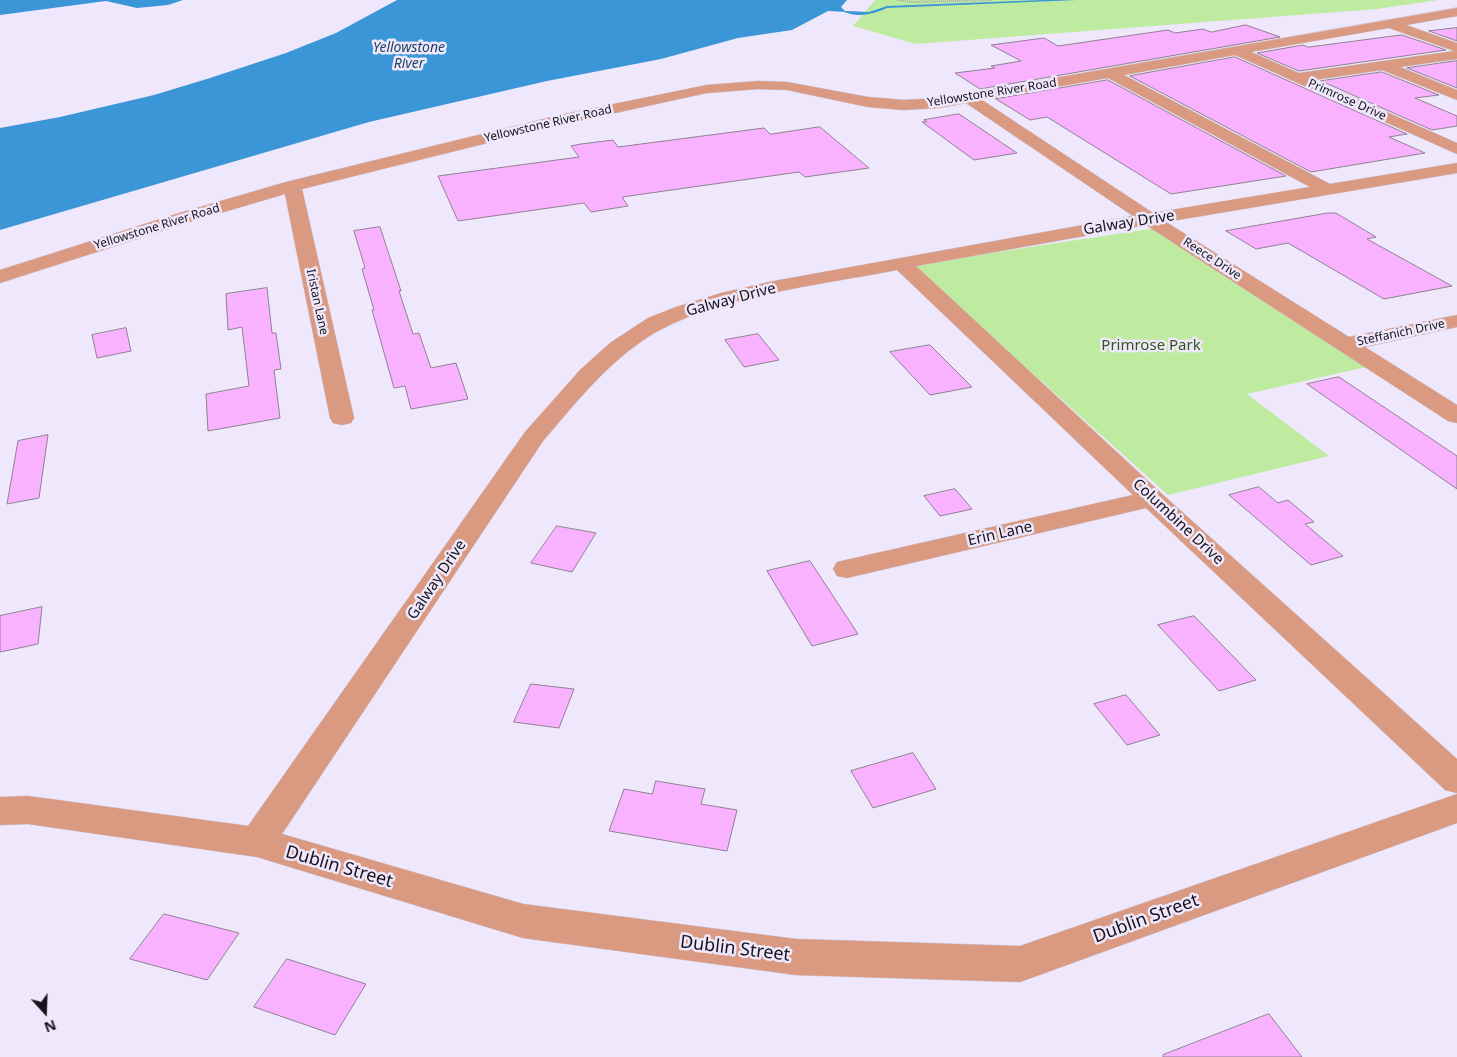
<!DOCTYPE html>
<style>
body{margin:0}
#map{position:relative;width:1457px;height:1057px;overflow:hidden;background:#efe8fc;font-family:"Noto Sans",sans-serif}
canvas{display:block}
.north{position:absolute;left:20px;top:987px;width:50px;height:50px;-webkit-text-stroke:4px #efe8fc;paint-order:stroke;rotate:160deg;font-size:14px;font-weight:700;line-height:20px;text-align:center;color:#16131a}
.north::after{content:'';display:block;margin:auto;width:18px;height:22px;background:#16131a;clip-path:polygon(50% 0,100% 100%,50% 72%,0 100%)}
</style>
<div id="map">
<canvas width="1457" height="1057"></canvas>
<div class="north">N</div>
</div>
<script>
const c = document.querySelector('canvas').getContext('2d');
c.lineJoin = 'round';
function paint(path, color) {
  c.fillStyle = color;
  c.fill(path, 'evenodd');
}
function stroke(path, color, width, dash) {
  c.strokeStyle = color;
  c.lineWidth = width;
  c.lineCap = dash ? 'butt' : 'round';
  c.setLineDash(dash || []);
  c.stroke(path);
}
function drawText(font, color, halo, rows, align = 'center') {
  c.font = font + ' "Noto Sans",sans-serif';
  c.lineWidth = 5;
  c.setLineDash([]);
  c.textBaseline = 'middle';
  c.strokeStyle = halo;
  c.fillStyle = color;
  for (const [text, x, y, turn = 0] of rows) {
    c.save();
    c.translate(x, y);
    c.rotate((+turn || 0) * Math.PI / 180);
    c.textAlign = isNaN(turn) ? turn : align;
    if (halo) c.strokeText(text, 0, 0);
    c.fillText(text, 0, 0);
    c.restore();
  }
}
paint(new Path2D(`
 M875,0H1438L1377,9L916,44L853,26Z
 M1156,228L1366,367L1247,394L1329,456L1168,495L912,265Z`), '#bfeba0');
paint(new Path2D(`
 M0,0H183L168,5L137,8L106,1L0,15Z
 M397,0H847L841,7L846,12L828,11L792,30L738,38L661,59L547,81L369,122L0,230V128L60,117L154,95L210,78L286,53L336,33Z`), '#3a96d6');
paint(new Path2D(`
 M1043,0H1077L887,8C873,14 859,18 844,12L846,11L869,12L887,6Z`), '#3a96d6');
const building = new Path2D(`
 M1246,25L1280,37L980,89L955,73L995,68L991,66L1021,61L991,45L1044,38L1058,46L1168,30L1175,33L1203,29L1211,32Z
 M1457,28V41L1429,31Z
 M1402,35L1446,50L1299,71L1257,53L1303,45L1308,47Z
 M1235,57L1407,134L1389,137L1425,153L1311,172L1130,76Z
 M1457,61V88L1407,68Z
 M1382,72L1439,95L1415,98L1457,116V126L1432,130L1321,81Z
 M1108,80L1286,176L1171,194L1047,117L1030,120L996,99Z
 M959,114L1017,153L974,160L922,122H927L924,120Z
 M820,127L869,168L805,177L799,172L622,197L628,206L591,212L584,203L458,221L438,176L579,157L571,146L581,144L613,140L618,147L764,128L770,134Z
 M1328,213H1336L1376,237L1367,239L1452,286L1384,299L1288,243L1256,249L1226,231Z
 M380,227L401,291H399L413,334L419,333L431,368L456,363L468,399L411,409L405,386L394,388L372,310H374L362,269L365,268L354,231Z
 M267,288L272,333H276L281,369L274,370L280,418L208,431L206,394L249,386L242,327L228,330L226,294Z
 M126,328L131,351L97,358L92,335Z
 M758,334L779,360L744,367L725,340Z
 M930,345L972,387L930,395L890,352Z
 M1339,377L1457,456V489L1307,384Z
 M48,435L39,498L7,504L18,441Z
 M1259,487L1278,503L1288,500L1314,522L1305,524L1343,556L1311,565L1229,495Z
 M955,489L972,509L940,516L924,496Z
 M557,526L596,533L572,572L531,563Z
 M810,561L858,634L812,646L767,571Z
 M42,607L38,644L0,652V616Z
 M1194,616L1256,680L1219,691L1158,625Z
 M531,684L574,689L559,728L514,722Z
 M1126,695L1160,735L1127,745L1094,704Z
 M913,753L936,789L873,808L851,771Z
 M656,781L705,789L701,804L737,810L727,851L609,831L624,789L652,794Z
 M164,914L239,933L207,980L130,959Z
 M287,959L366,984L335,1035L254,1007Z
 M1269,1014L1302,1057H1163V1055Z`);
paint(building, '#f9b2ff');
stroke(building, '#8f8190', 1);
const minor = new Path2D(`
 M1457,8V16L1406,25L1457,43V59L1400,67L1457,90V100L1382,70L1314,80L1457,143V154L1235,55L1124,75L1330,184L1457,163V173L1166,222L1349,337L1457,315V327L1365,347L1457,405V423L1448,421L1146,225L916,266L1161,493L1457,759V793L1445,790L1146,508L847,578L837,576L833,569L837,562L1133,495L897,270C821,285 705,297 642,341C603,368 573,406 543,441L282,834L523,904L796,939L1020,946L1457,794V823L1020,982L796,975L523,938L257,857L28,824L0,825V797L28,796L248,826L525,432L580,370L610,343L648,318L676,307L721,293L774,281L1133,216L966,103L939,108L904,110L868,107L787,90L758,89L707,93L560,125L302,189L354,418L351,423L342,425L333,423L330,418L285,194L190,222L0,283V270L176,214L286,182L560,115L707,85L758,81L787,82L868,97L904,100L939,98ZM1389,28L1454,51L1299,73L1251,52ZM1108,78L1310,187L1153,213L982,100Z`);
stroke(minor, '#ccc6d8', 1);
stroke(new Path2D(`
 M897,0L912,2L992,0`), '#aaa5b5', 2, [1, 1]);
paint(minor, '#da9a81');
drawText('12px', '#16131a', '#efe8fc', [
 ["Yellowstone River Road",992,93,-9],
 ["Primrose Drive",1347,100,24],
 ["Yellowstone River Road",548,124,-13],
 ["Yellowstone River Road",157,227,-17],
 ["Reece Drive",1212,259,33],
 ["Iristan Lane",317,302,78],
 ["Steffanich Drive",1401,333,-12]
]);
drawText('italic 14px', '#1e435f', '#efe8fc', [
 ["Yellowstone",409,48],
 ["River",409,64]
]);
drawText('15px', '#16131a', '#efe8fc', [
 ["Galway Drive",1129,223,-9],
 ["Galway Drive",731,300,-15],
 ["Columbine Drive",1178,522,43],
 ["Erin Lane",1000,534,-13],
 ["Galway Drive",437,580,-56]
]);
drawText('15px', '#345418', '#efe8fc', [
 ["Primrose Park",1151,346]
]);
drawText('18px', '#16131a', '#efe8fc', [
 ["Dublin Street",339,867,16],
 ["Dublin Street",1146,919,-20],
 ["Dublin Street",735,949,7]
]);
</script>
